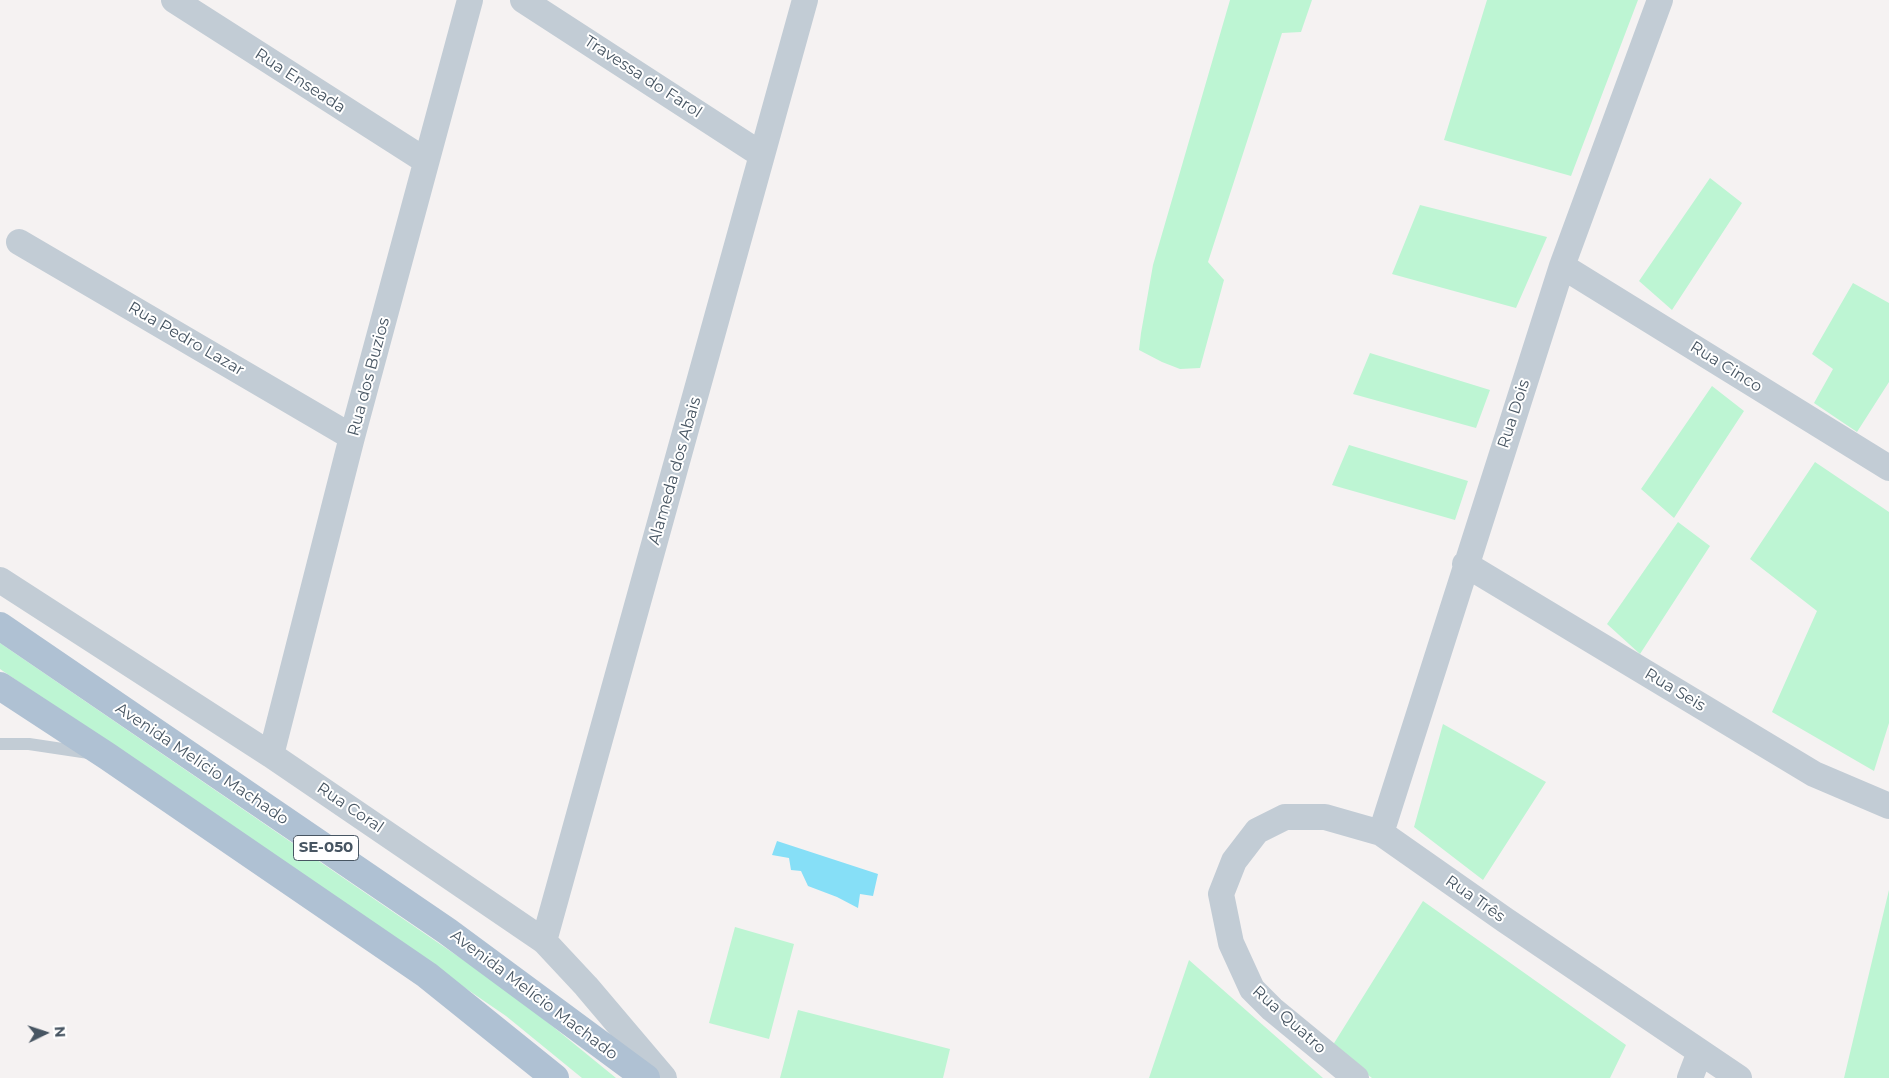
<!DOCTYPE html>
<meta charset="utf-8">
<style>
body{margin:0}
#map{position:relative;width:1889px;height:1078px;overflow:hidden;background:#f5f2f2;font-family:Montserrat,sans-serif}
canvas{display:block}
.north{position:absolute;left:20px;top:1008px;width:50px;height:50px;-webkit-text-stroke:4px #fff;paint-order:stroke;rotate:86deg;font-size:14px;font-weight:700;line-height:20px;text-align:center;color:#475562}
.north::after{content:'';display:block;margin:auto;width:18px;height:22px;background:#475562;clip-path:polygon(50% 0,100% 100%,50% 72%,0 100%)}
</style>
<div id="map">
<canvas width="1889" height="1078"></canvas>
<div class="north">N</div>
</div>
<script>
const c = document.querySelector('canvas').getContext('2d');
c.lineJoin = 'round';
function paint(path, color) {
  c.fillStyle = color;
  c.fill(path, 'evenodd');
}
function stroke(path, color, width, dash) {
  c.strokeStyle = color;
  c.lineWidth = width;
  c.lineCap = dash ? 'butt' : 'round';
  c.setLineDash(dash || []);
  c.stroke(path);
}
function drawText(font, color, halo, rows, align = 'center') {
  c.font = font + ' Montserrat,sans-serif';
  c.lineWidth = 4;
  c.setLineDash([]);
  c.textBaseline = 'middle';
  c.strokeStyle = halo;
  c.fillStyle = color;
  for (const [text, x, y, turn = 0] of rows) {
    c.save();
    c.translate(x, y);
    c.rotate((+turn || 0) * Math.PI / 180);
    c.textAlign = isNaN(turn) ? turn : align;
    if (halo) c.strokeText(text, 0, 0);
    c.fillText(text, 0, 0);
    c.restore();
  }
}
paint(new Path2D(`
 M1230,0H1312L1301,32L1282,33L1208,262L1224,280L1200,368L1180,369L1162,362L1139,350L1141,333L1153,265Z
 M1487,0H1638L1571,176L1444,140Z
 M1710,178L1742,203L1672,310L1639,281Z
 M1420,205L1547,237L1516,308L1392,274Z
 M1853,283L1889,303V382L1857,432L1814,403L1833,369L1812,354Z
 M1370,353L1490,390L1476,428L1353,394Z
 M1712,386L1744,411L1674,518L1641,489Z
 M1349,445L1468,481L1455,520L1332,485Z
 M1815,462L1889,512V723L1874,771L1772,712L1817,611L1750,559Z
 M1678,522L1710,546L1640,654L1607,624Z
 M0,643L513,994L616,1078H582L506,1016L0,669Z
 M1443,724L1546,782L1483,880L1414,827Z
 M1889,890V1078H1844Z
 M1423,901L1626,1045L1610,1078H1372L1331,1048Z
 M735,927L794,944L769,1039L709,1023Z
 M1189,960L1323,1078H1149Z
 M798,1010L950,1049L943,1078H780Z`), '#bdf5d3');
paint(new Path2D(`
 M777,841L878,874L873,896L860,894L858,908L837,897L808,886L801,871L791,870L789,858L772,855Z`), '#86dff7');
stroke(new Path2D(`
 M0,744H29L89,753`), '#c2ccd5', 12);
stroke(new Path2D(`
 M174,0L426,161
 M523,0L762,155
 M19,242L352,437
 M1562,266L1889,468
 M1465,564L1814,774L1889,806
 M0,580L271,755L544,941L586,986L664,1078
 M271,755L352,437L470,0
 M1381,833L1562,266L1660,0
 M544,941L805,0
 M1356,1078L1272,1009L1252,989L1231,943L1221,894L1234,861L1257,831L1285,817H1325L1381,833L1505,920L1739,1078
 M1690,1078L1700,1052`), '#c2ccd5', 26);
stroke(new Path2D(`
 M0,626L447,931L646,1078
 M0,686L107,756L427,975L555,1078`), '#afc1d3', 28);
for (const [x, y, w] of [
 [326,848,65]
]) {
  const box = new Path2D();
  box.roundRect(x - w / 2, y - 12.5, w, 25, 4);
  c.fillStyle = '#fff';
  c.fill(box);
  stroke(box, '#475562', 1);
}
drawText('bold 15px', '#475562', null, [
 ["SE-050",326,848]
]);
drawText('16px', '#475562', '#fff', [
 ["Travessa do Farol",643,77,33],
 ["Rua Enseada",300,81,33],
 ["Rua Pedro Lazar",186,339,30],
 ["Rua Cinco",1726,367,32],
 ["Rua dos Buzios",369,377,-75],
 ["Rua Dois",1514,414,-72],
 ["Alameda dos Abais",675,471,-74],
 ["Rua Seis",1675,690,31],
 ["Avenida Melício Machado",202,764,34],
 ["Rua Coral",350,808,34],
 ["Rua Três",1475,899,35],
 ["Avenida Melício Machado",534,995,37],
 ["Rua Quatro",1289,1020,42]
]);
</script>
